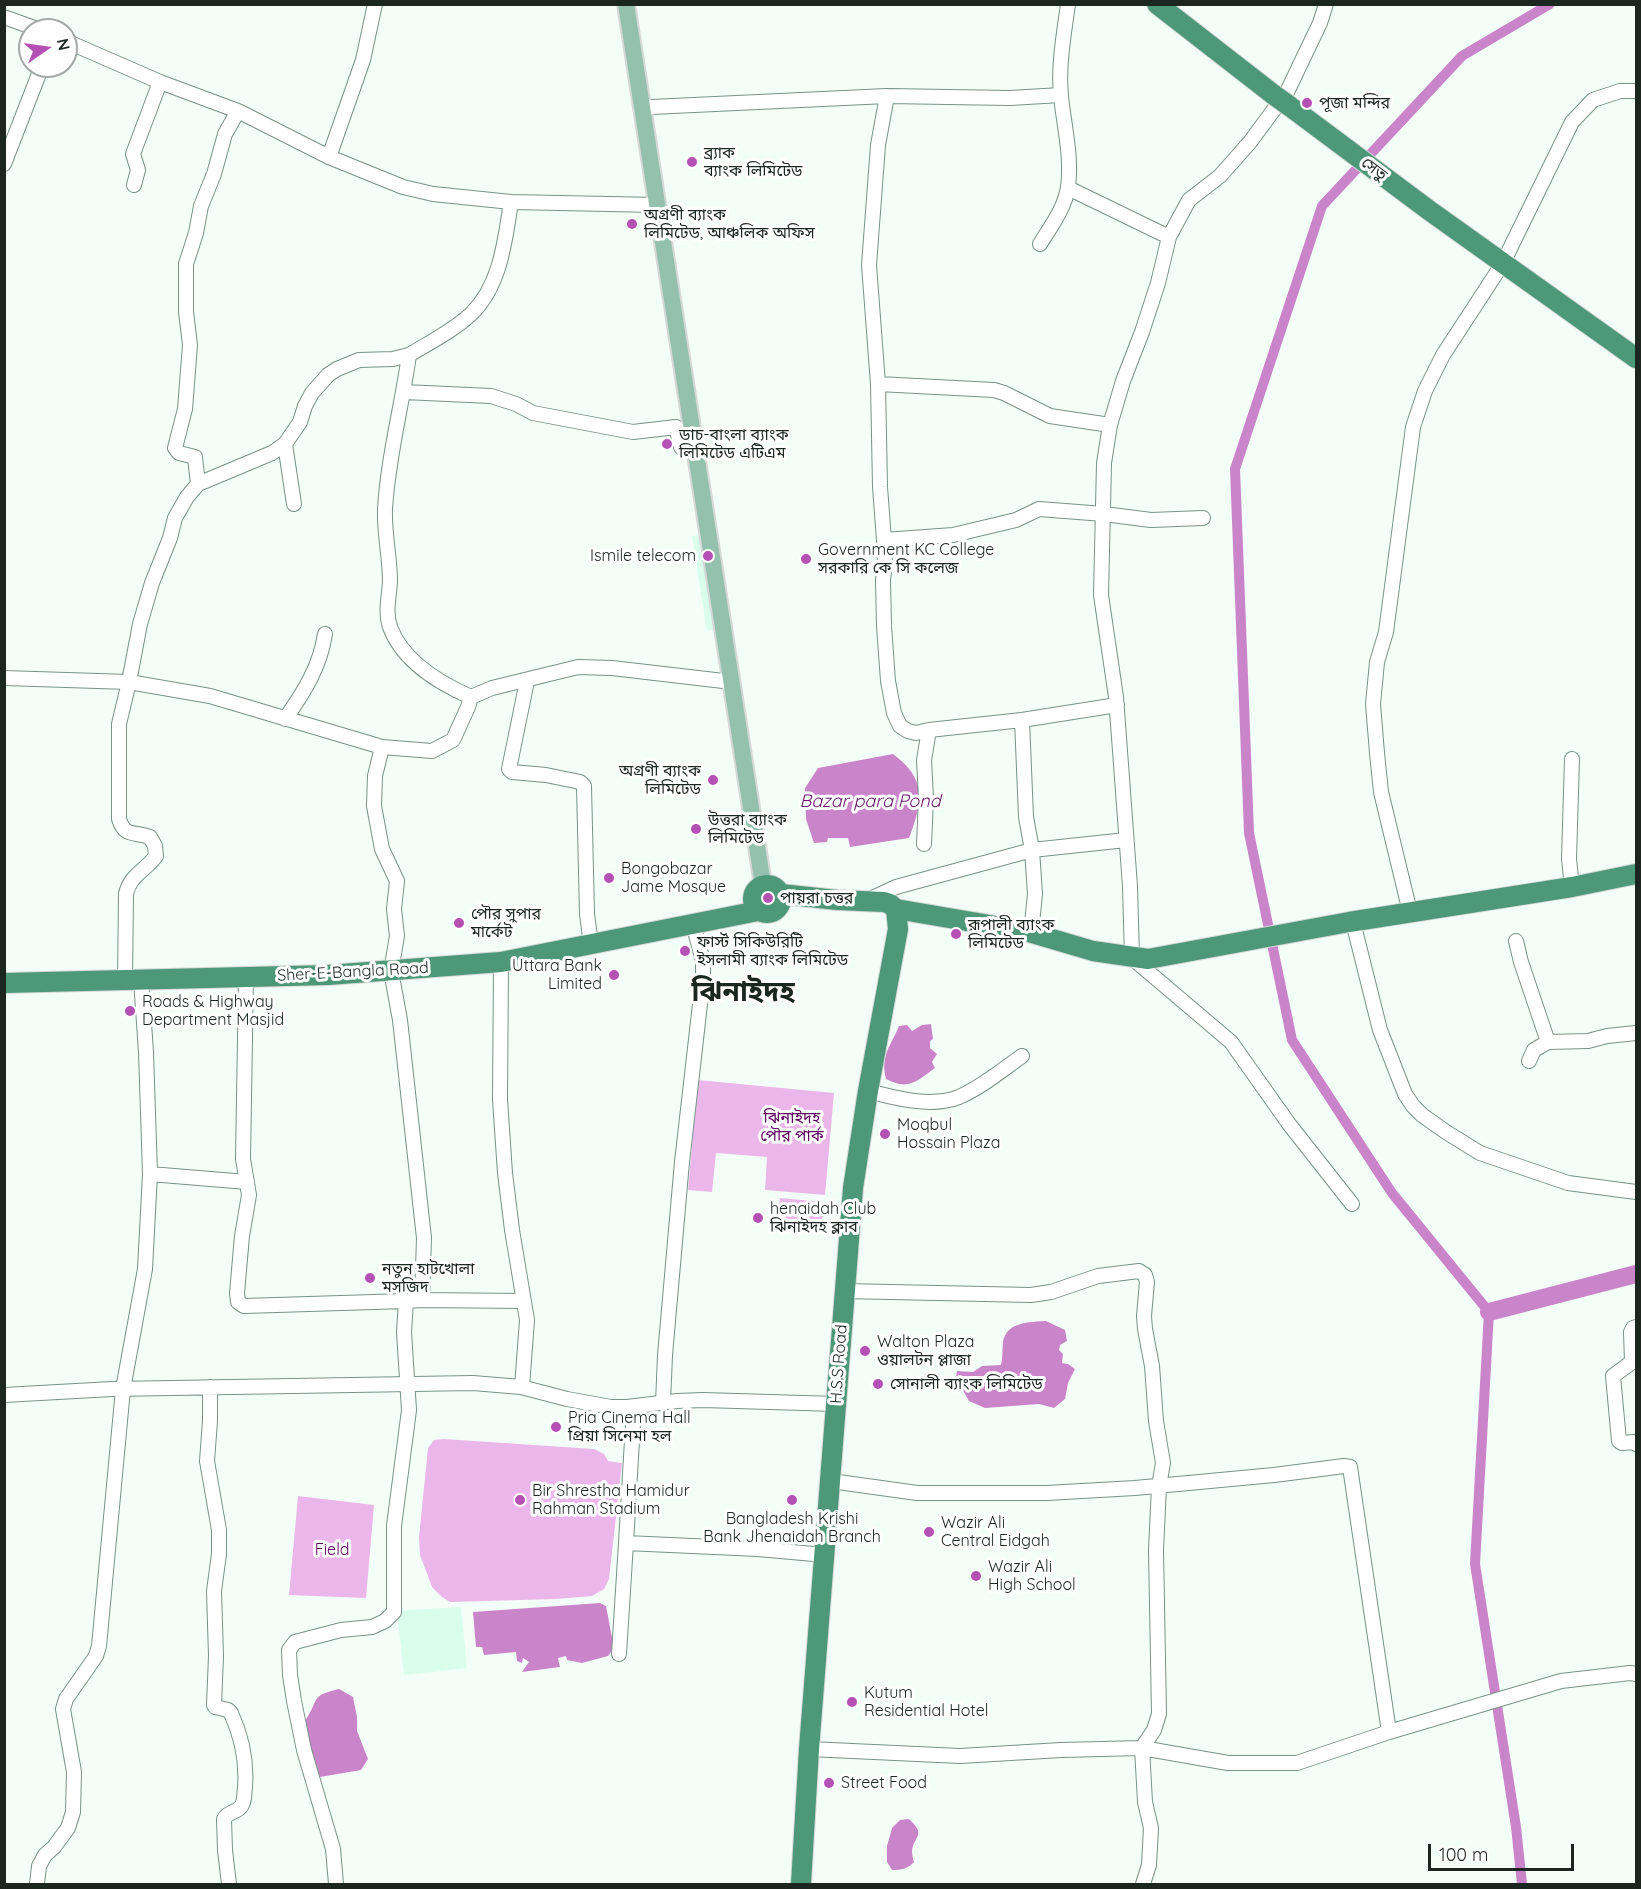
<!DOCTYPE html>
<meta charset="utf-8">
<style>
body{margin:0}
#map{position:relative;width:1641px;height:1889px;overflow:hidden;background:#f3fef8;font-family:Quicksand,sans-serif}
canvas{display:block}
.frame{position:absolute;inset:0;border:6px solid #1c2621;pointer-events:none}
.north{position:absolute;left:18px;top:18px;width:60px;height:60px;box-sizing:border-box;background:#fff;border:2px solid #a4a8a6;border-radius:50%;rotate:77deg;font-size:16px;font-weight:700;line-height:24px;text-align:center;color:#1c2621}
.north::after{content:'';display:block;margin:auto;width:21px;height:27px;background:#b550b5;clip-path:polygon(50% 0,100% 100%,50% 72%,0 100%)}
.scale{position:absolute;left:1428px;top:1844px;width:146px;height:27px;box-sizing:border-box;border:3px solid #1c2621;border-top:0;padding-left:8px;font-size:18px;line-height:21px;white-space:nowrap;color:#1c2621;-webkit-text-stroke:4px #fff;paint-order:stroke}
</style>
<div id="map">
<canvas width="1641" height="1889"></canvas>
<div class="frame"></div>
<div class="north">N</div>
<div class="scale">100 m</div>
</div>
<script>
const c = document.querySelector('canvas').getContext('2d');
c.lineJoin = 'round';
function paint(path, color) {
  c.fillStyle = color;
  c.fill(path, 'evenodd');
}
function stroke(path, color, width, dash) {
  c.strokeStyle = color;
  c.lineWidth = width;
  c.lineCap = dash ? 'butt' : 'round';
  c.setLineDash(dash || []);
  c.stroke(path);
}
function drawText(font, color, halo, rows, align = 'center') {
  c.font = font + ' Quicksand,"Noto Sans Bengali",sans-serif';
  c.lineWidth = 6;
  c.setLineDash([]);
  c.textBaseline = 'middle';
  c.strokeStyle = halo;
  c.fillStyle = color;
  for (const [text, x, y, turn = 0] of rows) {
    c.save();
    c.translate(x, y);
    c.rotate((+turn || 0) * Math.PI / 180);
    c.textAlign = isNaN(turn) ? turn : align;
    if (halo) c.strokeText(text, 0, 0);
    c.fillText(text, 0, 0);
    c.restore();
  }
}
paint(new Path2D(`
 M707,534L722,628L707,631L692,536Z
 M461,1607L467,1668L404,1675L397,1611Z`), '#dafeec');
paint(new Path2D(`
 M698,1080L834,1093L825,1195L765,1190L767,1157L716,1153L712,1192L688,1190Z
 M780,1198L824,1202L821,1227L777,1223Z
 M444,1439L594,1449L604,1454L608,1461L622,1463L609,1579L604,1589L592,1596L556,1599L450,1602L442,1597L432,1587L420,1555L419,1537L428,1448L434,1440Z
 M298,1496L374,1505L366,1598L289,1595Z`), '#ebb7ea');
paint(new Path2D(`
 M893,754C927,779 923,802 909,838L850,847L848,838H828L827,842L814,843L806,819L805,788L818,768Z
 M931,1024L933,1039L930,1041V1048L937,1054L932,1062L935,1068C917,1081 909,1091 886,1079C880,1055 891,1046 899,1026L907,1025L912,1031L922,1025Z
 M1046,1321L1065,1330L1067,1341L1060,1345L1059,1350L1063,1354L1062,1363L1068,1364L1075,1369L1068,1383L1065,1399L1054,1408L1039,1404L985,1408L969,1401L956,1378L957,1371L973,1372L982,1366L1001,1365C1003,1357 1002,1350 1003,1342C1006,1322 1029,1322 1046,1321Z
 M600,1603L606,1606L614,1648L608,1656L582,1663L567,1660L566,1656L558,1658L560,1667L522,1672L529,1662L523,1658L522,1663L517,1661L516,1652L484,1655L482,1647H476L473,1612Z
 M339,1689L353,1697L357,1717V1731L368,1759L361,1770L320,1777L310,1760L305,1721C320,1699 309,1696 339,1689Z
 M909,1819C927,1836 914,1835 912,1851C912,1853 913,1860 914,1862C908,1869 901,1870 892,1870L887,1862V1846L892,1828L900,1820Z`), '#ca84c9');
stroke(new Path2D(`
 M1522,1884L1516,1827L1475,1564L1489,1312L1392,1193L1292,1040L1249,833L1235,469L1322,206L1462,56L1550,4`), '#ca84c9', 10);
stroke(new Path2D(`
 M1489,1312L1636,1274`), '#ca84c9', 18);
const minor = new Path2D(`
 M1326,4L1320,23L1287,92L1250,142L1220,176L1189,200L1169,237L1158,283L1142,332L1123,381L1110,425L1104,463L1101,595L1116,697L1130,886L1132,958L1231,1042L1289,1124L1352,1204
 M4,17L40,30
 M66,41L160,82L238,111L329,157L403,187L433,194L511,202L657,205
 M651,107L887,96L1010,98L1061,95
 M329,157L363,60L375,4
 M4,164L42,66
 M134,185L138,170L133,154L160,82
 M1068,188L1169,237
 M1040,244C1051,226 1065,208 1068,187C1072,156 1064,126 1061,96C1058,65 1064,34 1068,4
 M878,384L994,390L1004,393L1050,416L1110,425
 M404,392L491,396L516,404L533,413L633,432L676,427L681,447L683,449L695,448
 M285,444L294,504
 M198,484L272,453L285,444L300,422L305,406L312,393L328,375L337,369L359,360L393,359L409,355
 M884,540L880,487L878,384L869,265L878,145L887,96
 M4,678L129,682L210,696L382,747L432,751L453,740L468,707L471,697L492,688L578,667L612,668L732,682
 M527,681L509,769L512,772L546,775L580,782L584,786L587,914L591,945
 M471,697C439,683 403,662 390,627C385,612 389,597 390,582C390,557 384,533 385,509C388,457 402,406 409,355C430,342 453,331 471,314C501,285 505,240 511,202
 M285,719C304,692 320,667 325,634
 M1022,720L1026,817L1032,850L1035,894L1031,933
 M929,730L916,733L908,731L900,726L894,713L888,681L884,626L883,580L885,564L884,540L953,535L1016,520L1039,509L1104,514L1151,520L1203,518
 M924,844L926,798L924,760L929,730L1022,720L1117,705
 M1572,887L1569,859L1572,759
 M868,900L896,887L1032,850L1126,840
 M1410,912L1381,792L1377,753L1373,704L1377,662L1386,632L1413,427L1425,391L1443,355L1503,263L1572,122L1593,100L1620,91H1636
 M1353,922L1380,1030L1405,1094L1413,1106L1422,1115L1446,1132L1480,1153L1568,1183L1636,1192
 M1516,941L1521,962L1548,1042
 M501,962L500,1100L505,1173L512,1230L527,1320L522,1387
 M246,977L243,1159L249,1195L242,1236L237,1293L238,1302L244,1306L406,1301
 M125,980L126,894C130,875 145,871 156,856L155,846L150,837C134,831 125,838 119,819V724L129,682L140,624L152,583L170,538L175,518L187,497L198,484L195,457L179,453L175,448L185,409L190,345L186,312V264L196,233L201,206L214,174L225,134L238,111
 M1529,1061L1534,1050L1548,1042L1588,1041L1607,1036L1636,1033
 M868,1091C895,1098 932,1108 959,1097C982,1087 1002,1070 1022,1056
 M150,1174L247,1182
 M844,1291L1031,1295L1051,1292L1098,1276L1139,1271L1145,1275L1147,1282L1144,1316L1145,1329L1152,1366L1156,1421L1163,1463L1159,1486L1156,1550L1159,1714L1154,1730L1142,1748L1228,1763H1297L1389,1732L1561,1681L1630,1673L1636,1674
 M422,1300L523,1301
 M1636,1327L1633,1328L1631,1332L1632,1362L1613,1376L1619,1441L1622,1443L1634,1442L1636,1444
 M210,1387V1421L207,1461L219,1530V1554L214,1591L216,1656L214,1705L215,1707L228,1710L231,1713C242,1737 247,1760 245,1787C244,1793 245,1800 242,1805C238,1813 228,1811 224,1819L225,1850L229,1884
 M4,1395L112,1389L473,1383L521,1387L567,1399L611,1407H627L677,1401L703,1400L837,1404
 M663,1403L665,1355L682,1162L703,978V961L693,924
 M634,1406L626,1543L758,1549L825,1555
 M831,1481L917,1493H1047L1135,1488L1274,1475L1344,1466L1350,1467L1389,1732
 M619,1654L626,1543
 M809,1749L960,1756L1061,1750L1142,1748L1145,1802L1151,1828L1149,1865L1143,1884
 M37,1884L39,1866L45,1855L54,1847L68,1828L73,1812L74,1772L63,1709L66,1699L96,1656L99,1646L123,1389L145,1269L150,1174L146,1052L141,980
 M336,1884L333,1849L304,1750L294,1701L290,1675L289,1650L295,1642L341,1630L372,1627L385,1621L394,1612V1526L409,1410L404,1332L406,1301L422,1300L424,1238L400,1020L391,971L397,936L394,909L397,881L382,849L374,806L375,776L382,747`);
const major = new Path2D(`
 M626,4L763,885`);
const highway = new Path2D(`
 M1157,4L1274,95
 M1288,105L1430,211L1636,358
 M753 899a14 14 0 1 1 28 0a14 14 0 1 1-28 0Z
 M781,894L837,900L884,902L890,904L896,909L898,929L868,1091L853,1188L809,1749L801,1884
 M896,909L1025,931L1093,951L1148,959L1349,922L1572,887L1636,874
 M4,983L328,975L501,962L758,911`);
stroke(minor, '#799286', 16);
stroke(major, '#d6d8d7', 20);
stroke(highway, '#d6d8d7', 22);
stroke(minor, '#fff', 14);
stroke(major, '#94c1ae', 16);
stroke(highway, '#4d9878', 20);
const highwayBridge = new Path2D(`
 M1274,95L1288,105`);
stroke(highwayBridge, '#d6d8d7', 22, []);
stroke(highwayBridge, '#4d9878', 20);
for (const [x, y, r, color] of [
 [1307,103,6,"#b550b5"],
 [692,162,6,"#b550b5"],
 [632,224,6,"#b550b5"],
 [667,444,6,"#b550b5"],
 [708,556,6,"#b550b5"],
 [806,559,6,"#b550b5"],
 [713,780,6,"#b550b5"],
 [696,829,6,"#b550b5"],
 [609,878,6,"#b550b5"],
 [768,898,6,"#b550b5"],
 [459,923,6,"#b550b5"],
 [956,934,6,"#b550b5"],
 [685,951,6,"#b550b5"],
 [614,975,6,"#b550b5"],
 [130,1011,6,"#b550b5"],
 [885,1134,6,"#b550b5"],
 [758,1218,6,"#b550b5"],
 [370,1278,6,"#b550b5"],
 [865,1351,6,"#b550b5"],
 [878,1384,6,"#b550b5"],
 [556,1427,6,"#b550b5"],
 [520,1500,6,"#b550b5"],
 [792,1500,6,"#b550b5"],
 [929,1532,6,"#b550b5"],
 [976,1576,6,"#b550b5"],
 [852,1702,6,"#b550b5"],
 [829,1783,6,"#b550b5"]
]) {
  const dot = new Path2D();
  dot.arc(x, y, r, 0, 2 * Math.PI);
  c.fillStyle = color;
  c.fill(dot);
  stroke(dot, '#fff', 2);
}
drawText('16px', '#1c2621', '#fff', [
 ["পূজা মন্দির",1319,103],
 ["ব্র্যাক",704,153],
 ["ব্যাংক লিমিটেড",704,171],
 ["অগ্রণী ব্যাংক",644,215],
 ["লিমিটেড, আঞ্চলিক অফিস",644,233],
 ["ডাচ-বাংলা ব্যাংক",679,435],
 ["লিমিটেড এটিএম",679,453],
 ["Government KC College",818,550],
 ["সরকারি কে সি কলেজ",818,568],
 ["Ismile telecom",696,556,"right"],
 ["অগ্রণী ব্যাংক",701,771,"right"],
 ["লিমিটেড",701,789,"right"],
 ["উত্তরা ব্যাংক",708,820],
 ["লিমিটেড",708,838],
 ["Bongobazar",621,869],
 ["Jame Mosque",621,887],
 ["পায়রা চত্তর",780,898],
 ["পৌর সুপার",471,914],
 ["মার্কেট",471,932],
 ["রূপালী ব্যাংক",968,925],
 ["লিমিটেড",968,943],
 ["ফার্স্ট সিকিউরিটি",697,942],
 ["ইসলামী ব্যাংক লিমিটেড",697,960],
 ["Uttara Bank",602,966,"right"],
 ["Limited",602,984,"right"],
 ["Roads & Highway",142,1002],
 ["Department Masjid",142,1020],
 ["Moqbul",897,1125],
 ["Hossain Plaza",897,1143],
 ["henaidah Club",770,1209],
 ["ঝিনাইদহ ক্লাব",770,1227],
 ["নতুন হাটখোলা",382,1269],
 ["মসজিদ",382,1287],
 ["Walton Plaza",877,1342],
 ["ওয়ালটন প্লাজা",877,1360],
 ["সোনালী ব্যাংক লিমিটেড",890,1384],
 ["Pria Cinema Hall",568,1418],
 ["প্রিয়া সিনেমা হল",568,1436],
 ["Bir Shrestha Hamidur",532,1491],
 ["Rahman Stadium",532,1509],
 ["Bangladesh Krishi",792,1519,"center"],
 ["Bank Jhenaidah Branch",792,1537,"center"],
 ["Wazir Ali",941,1523],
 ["Central Eidgah",941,1541],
 ["Wazir Ali",988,1567],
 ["High School",988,1585],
 ["Kutum",864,1693],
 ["Residential Hotel",864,1711],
 ["Street Food",841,1783]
], 'left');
drawText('16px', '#1c2621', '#fff', [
 ["সেতু",1374,169,37],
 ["Sher-E-Bangla Road",353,972,-3],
 ["H.S.S Road",839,1364,-86]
]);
drawText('16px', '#5a005c', '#fff', [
 ["ঝিনাইদহ",792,1118],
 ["পৌর পার্ক",792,1136],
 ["Field",332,1550]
]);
drawText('italic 18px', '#69146b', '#fff', [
 ["Bazar para Pond",870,802]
]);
drawText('bold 28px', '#1c2621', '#fff', [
 ["ঝিনাইদহ",743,993]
]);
</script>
